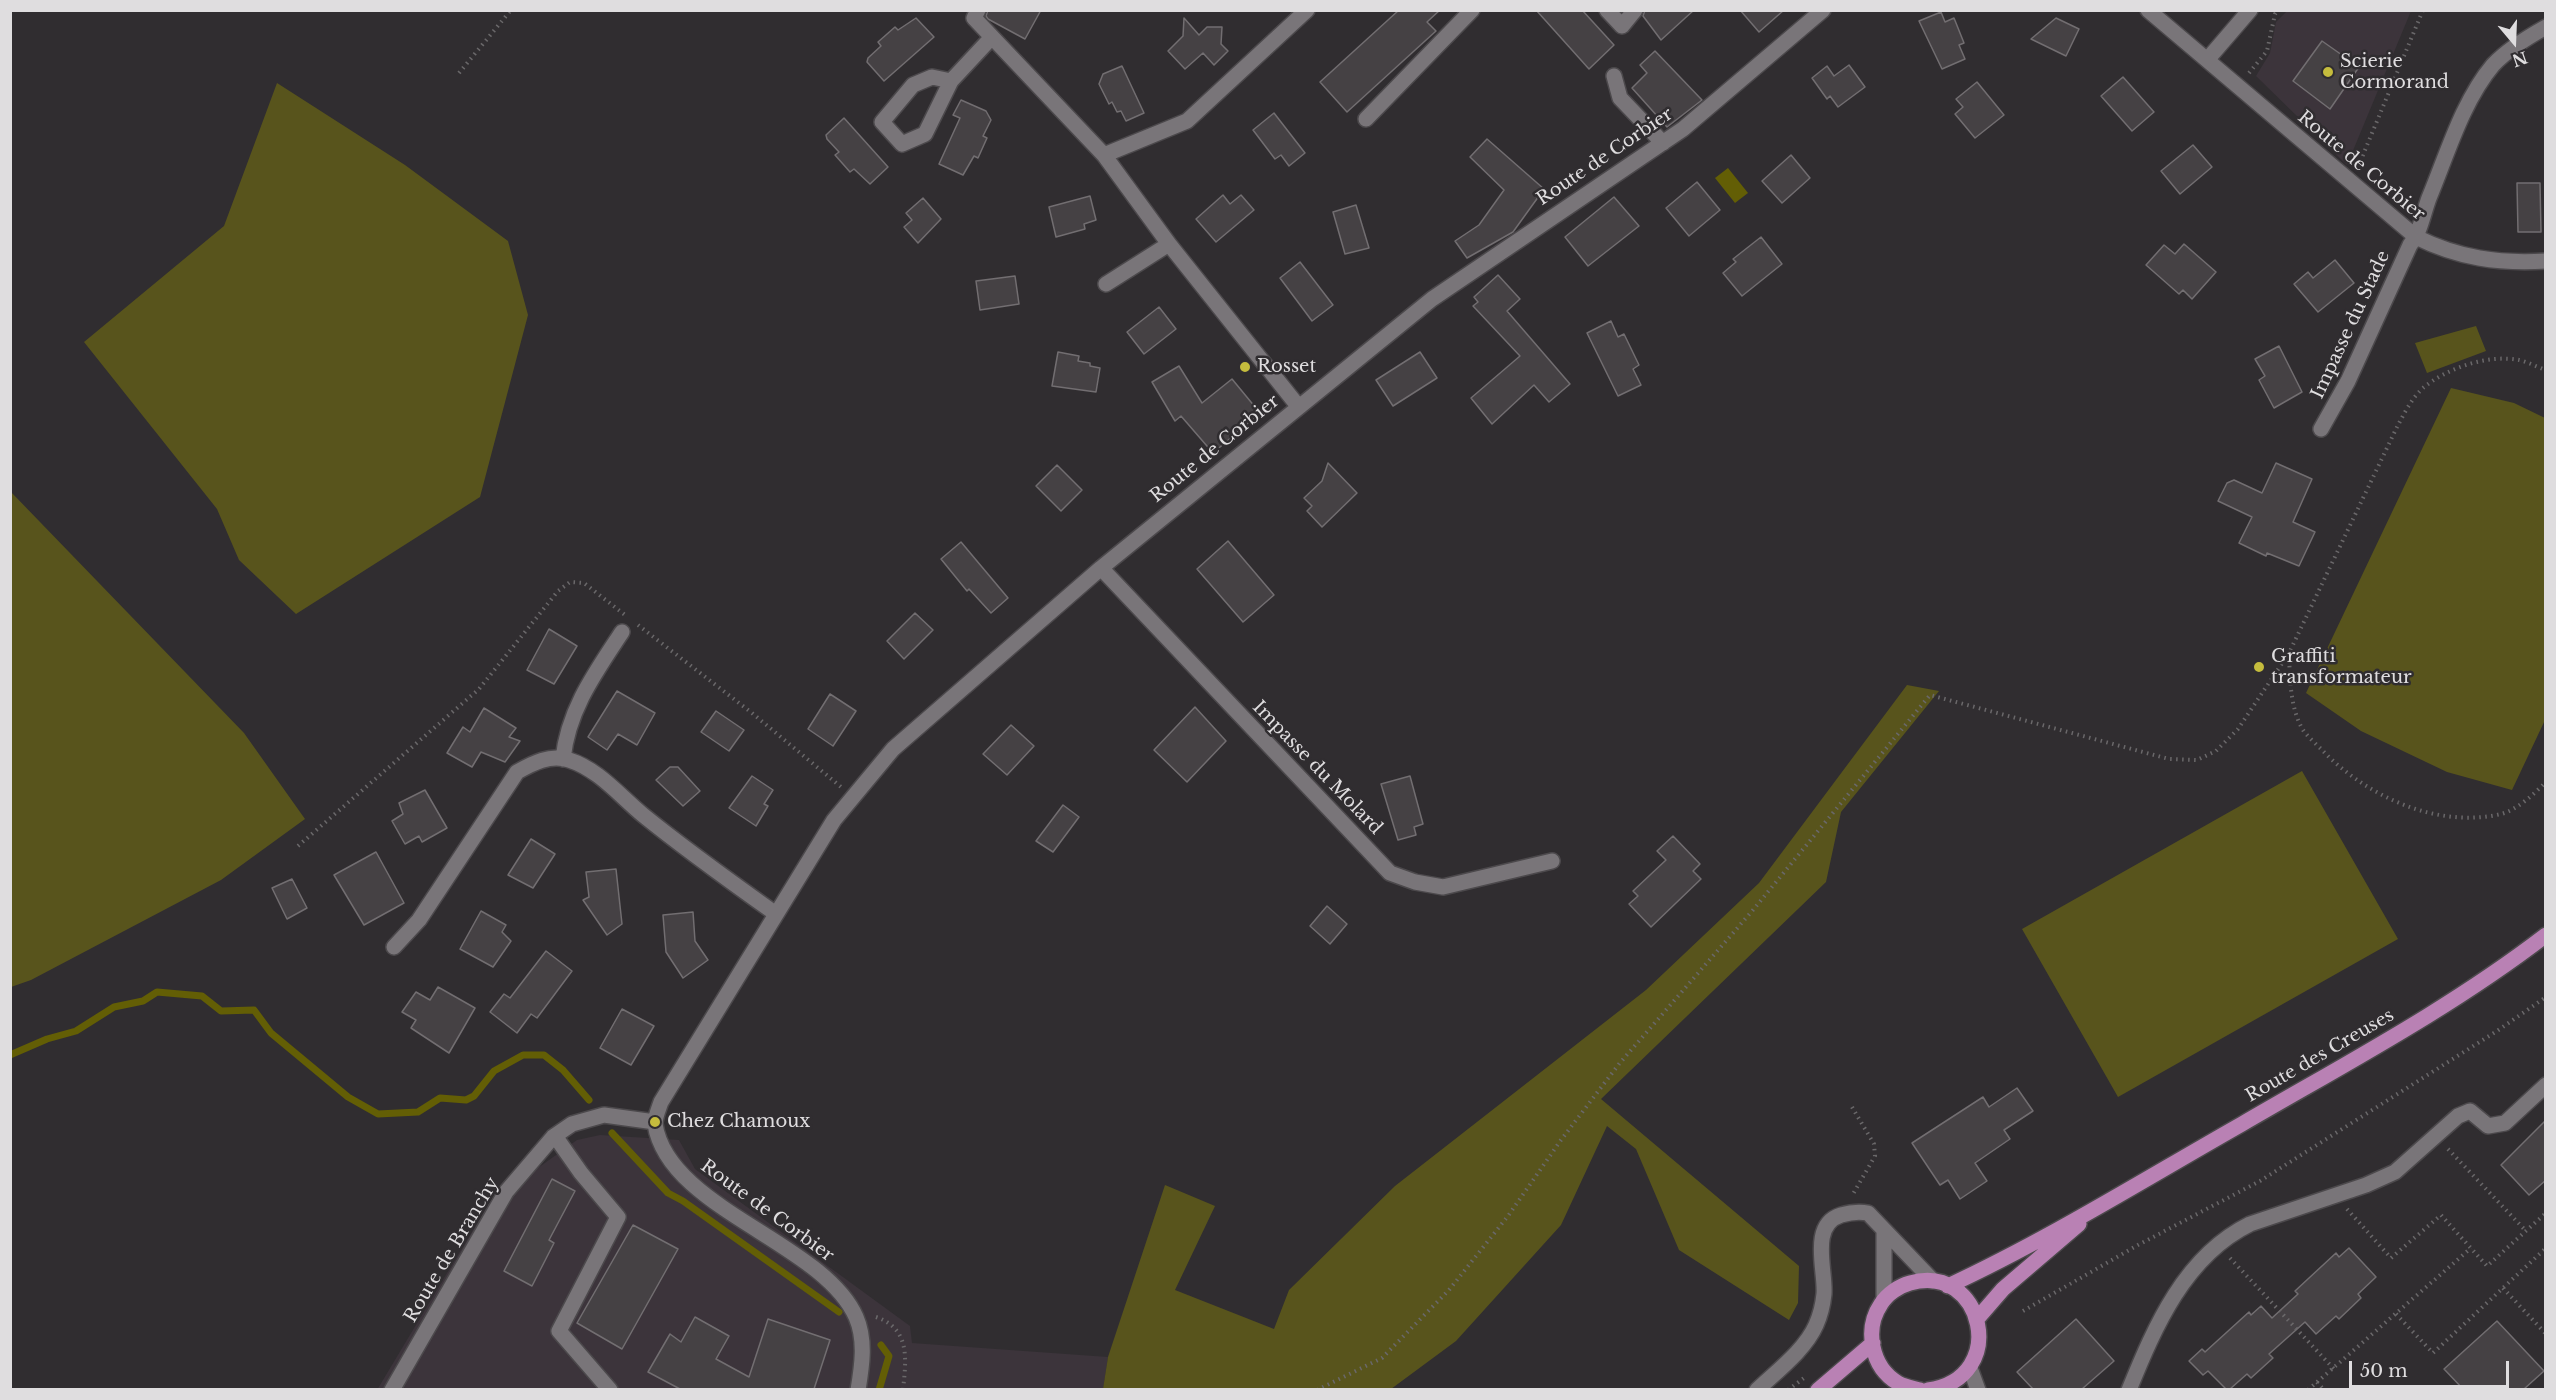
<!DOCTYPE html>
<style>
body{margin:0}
#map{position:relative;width:2556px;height:1400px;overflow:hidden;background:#302d30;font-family:"Libre Baskerville",serif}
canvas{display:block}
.frame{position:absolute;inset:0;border:12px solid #dfdddf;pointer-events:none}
.north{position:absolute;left:2484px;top:12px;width:60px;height:60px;-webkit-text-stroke:4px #302d30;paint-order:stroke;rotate:161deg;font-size:16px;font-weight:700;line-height:24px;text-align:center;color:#dfdddf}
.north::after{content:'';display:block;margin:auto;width:21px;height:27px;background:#dfdddf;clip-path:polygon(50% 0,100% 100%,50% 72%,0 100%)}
.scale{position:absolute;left:2349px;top:1361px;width:160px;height:27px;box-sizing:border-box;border:3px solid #dfdddf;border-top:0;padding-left:8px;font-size:18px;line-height:21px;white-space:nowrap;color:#dfdddf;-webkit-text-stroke:4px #302d30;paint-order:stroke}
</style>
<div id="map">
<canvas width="2556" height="1400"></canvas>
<div class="frame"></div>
<div class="north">N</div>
<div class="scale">50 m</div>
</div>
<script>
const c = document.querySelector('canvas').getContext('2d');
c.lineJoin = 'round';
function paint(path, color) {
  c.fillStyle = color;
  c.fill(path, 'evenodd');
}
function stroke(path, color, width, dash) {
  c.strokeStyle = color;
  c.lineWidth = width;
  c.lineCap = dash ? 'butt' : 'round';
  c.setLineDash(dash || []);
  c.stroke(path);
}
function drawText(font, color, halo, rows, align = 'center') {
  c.font = font + ' "Libre Baskerville",serif';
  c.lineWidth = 5;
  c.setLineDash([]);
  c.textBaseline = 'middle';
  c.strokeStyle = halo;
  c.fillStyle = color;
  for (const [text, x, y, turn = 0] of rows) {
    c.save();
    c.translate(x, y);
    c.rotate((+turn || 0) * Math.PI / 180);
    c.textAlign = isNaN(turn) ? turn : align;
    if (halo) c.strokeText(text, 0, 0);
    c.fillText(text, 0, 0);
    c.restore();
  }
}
paint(new Path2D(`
 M2287,11H2411L2347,165L2256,76L2270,53L2276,22Z
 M600,1135L679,1140L695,1169L910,1326L912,1343L1108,1357L1103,1390H377L489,1203L577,1140Z`), '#3c343b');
paint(new Path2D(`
 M277,83L405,165L508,241L528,315L480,497L296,614L239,560L217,509L84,342L224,226Z
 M2476,326L2486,351L2427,373L2415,343Z
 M2451,388L2514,403L2545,418V720L2512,790L2447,772L2361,731L2306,693Z
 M11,492L244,733L305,819L221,880L31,980L11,987Z
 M1907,685L1939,691L1841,812L1826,882L1601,1099L1799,1266L1798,1303L1789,1320L1679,1250L1636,1149L1607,1126L1561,1225L1456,1341L1391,1389H1103L1108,1357L1165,1185L1215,1206L1175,1290L1274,1329L1289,1290L1395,1186L1646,990L1759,883Z
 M2302,771L2398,939L2118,1097L2022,929Z`), '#58541c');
paint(new Path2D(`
 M1728,168L1748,193L1735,203L1715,178Z`), '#635e05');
stroke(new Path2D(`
 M10,1055L47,1039L76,1031L114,1007L143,1001L157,992L202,996L221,1011L254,1010L271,1033L348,1097L378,1114L418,1112L440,1098L466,1100L474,1096L494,1071L523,1055H544L563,1070L589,1100
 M612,1133L668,1193L683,1201L839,1312
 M879,1390L889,1356L881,1345`), '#635e05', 7);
const building = new Path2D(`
 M988,10H1041L1025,39L988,19L986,16Z
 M1399,10H1440L1427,22L1436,31L1347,112L1320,82Z
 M1536,10H1582L1614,45L1589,69Z
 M1645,10H1694L1661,40L1643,16Z
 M1740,10H1784L1759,32Z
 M1941,12L1945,22L1954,18L1964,43L1959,45L1965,59L1942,69L1919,21Z
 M916,18L934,37L884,81L867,62L868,58L881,46L878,42L895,27L898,30Z
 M1184,18L1199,35L1207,27H1222L1221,44L1228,51L1214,65L1203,53L1185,69L1168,51L1183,36Z
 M2056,18L2079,29L2066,56L2031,39Z
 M2322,41L2359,67L2330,109L2293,81Z
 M1655,51L1702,100L1667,127L1632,88L1647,73L1640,65Z
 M1849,65L1865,87L1838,107L1830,96L1827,99L1812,78L1827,66L1834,76Z
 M1122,66L1144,113L1126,121L1121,111L1117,112L1112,102L1109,104L1099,84L1103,74Z
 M2123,77L2154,112L2132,131L2101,96Z
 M1977,82L2004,115L1975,138L1955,114L1963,107L1956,99Z
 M961,100L986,111L991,120L983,136L987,138L978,158L974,156L963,175L939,164L960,118L953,115Z
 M1274,113L1305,153L1289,166L1281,155L1275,159L1253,130Z
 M844,118L888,167L870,184L854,169L850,172L835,155L839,152L827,139L826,135Z
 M1487,139L1544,189L1513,232L1467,258L1455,241L1479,225L1504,190L1470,157Z
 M2193,145L2212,167L2180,194L2161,171Z
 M1791,155L1810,178L1782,203L1762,181Z
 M1697,182L1720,210L1689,236L1666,208Z
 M2517,183H2540L2541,232H2518Z
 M1223,195L1230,204L1241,195L1254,210L1216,242L1196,219Z
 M1090,196L1096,220L1084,224L1085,229L1056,237L1049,207Z
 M1614,197L1639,226L1588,266L1565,237Z
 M923,198L941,219L918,243L904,227L912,220L906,213Z
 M1356,205L1369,248L1345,254L1333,212Z
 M1761,237L1782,264L1742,296L1723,273L1736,262L1733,259Z
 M2184,244L2216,272L2192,299L2183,290L2179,294L2146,265L2164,245L2175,254Z
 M2335,260L2354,283L2318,312L2294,284L2308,272L2313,278Z
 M1300,262L1333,305L1312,321L1280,278Z
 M1498,275L1520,299L1507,311L1570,384L1549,402L1534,385L1492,424L1471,398L1520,356L1473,306L1478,302L1474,297Z
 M1015,276L1019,304L980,310L976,281Z
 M1159,307L1176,329L1144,354L1127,332Z
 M1611,321L1618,337L1624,334L1639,365L1633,369L1641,385L1618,396L1587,333Z
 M2279,346L2302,392L2274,408L2259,380L2265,376L2255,359Z
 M1058,352L1079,356L1078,361L1090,363V366L1100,368L1096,392L1052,386Z
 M1420,352L1437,378L1393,406L1376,380Z
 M1179,366L1202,403L1232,379L1260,413L1213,453L1181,416L1175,421L1152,382Z
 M1328,463L1357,493L1322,527L1307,511L1312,506L1304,498L1322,481Z
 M2276,463L2312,479L2293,522L2315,532L2299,566L2267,553L2266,556L2239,543L2252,517L2218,501L2227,483L2234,480L2262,493Z
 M1057,465L1082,490L1061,511L1036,486Z
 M1228,541L1274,595L1243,622L1197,569Z
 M961,542L1008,598L991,613L969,589L967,591L941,559Z
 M915,613L933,630L904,659L887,641Z
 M549,629L577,646L554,684L527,670Z
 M617,691L655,713L637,745L618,734L607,750L588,737Z
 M830,694L856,711L833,746L808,729Z
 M1195,707L1226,741L1187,782L1154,750Z
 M484,708L516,728L509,737L520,741L505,762L481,752L472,767L447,753L463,727L470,732Z
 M716,711L744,730L729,751L701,732Z
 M1011,725L1034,746L1007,775L983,754Z
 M670,767H678L700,791L683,806L656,780Z
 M752,776L773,790L764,804L768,806L756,826L729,808Z
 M1410,776L1423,824L1414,827L1416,835L1398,840L1381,784Z
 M425,790L447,828L422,842L419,836L405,844L392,821L403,814L399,803Z
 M1063,805L1079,817L1053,852L1036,841Z
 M1673,836L1700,864L1693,871L1701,879L1651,927L1629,904L1638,896L1633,891L1666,860L1657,851Z
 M531,839L555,854L533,888L508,875Z
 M376,852L404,903L364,925L334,875Z
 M616,869L622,924L607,935L583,900L589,897L586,872Z
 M292,879L307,908L287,919L272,888Z
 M1327,906L1347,924L1330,944L1310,926Z
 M481,911L506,925L502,932L511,941L493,967L460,949Z
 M693,912L695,941L708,960L683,978L666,952L663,915Z
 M546,951L572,971L537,1018L531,1014L517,1033L490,1012L504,994L510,998Z
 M438,987L475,1008L449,1053L411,1028L416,1020L402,1012L416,992L430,1000Z
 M622,1009L654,1026L631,1065L600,1048Z
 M2017,1088L2033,1111L2004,1130L2010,1139L1975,1163L1987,1181L1960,1199L1948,1180L1940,1185L1912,1143L1983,1097L1989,1107Z
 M2546,1120V1180L2529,1195L2501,1165Z
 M552,1179L575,1191L549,1240L554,1243L532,1286L504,1271Z
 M633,1225L678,1249L622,1349L577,1323Z
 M2349,1248L2376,1277L2358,1294L2361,1298L2339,1319L2336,1316L2316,1334L2305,1322L2269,1354L2273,1358L2251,1378L2247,1374L2230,1389H2226L2208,1371L2203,1375L2189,1361L2202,1349L2205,1352L2249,1312L2251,1315L2261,1306L2272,1318L2298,1294L2295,1291L2336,1253L2339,1257Z
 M695,1317L729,1336L716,1359L749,1377L768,1319L830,1340L814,1389H680L648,1372L670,1334L681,1342Z
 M2076,1319L2114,1361L2082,1389H2033L2017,1372Z
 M2497,1321L2544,1371L2524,1389H2463L2444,1369Z`);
paint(building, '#454144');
stroke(building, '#726e71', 1.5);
const minor = new Path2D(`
 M978,10L974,18L1104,155L1169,244
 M1607,10L1622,26L1635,10
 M2148,10L2416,237C2458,258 2499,264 2546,261
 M2207,60L2250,10
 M1614,76L1620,98L1663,143
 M951,81L932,77L913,85L882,122L902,144L925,134L951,81L992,37
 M1366,119L1472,10
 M1104,155L1187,121L1307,10
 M1106,284L1169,244L1298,406
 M2321,429L2348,381L2410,245C2421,231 2423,214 2429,198C2447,155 2462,102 2493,65C2507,50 2528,37 2546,27
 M1101,568L1390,873L1415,882L1443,887L1552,861
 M563,759C568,710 595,673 622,632
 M394,947L419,920L517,772C533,763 550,754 569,760C598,769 620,796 643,815C686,850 731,882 776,914
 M555,1136L581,1173L618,1217L559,1331L610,1390
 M1884,1299V1232
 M1970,1368L1978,1390
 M392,1390L506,1192L553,1137L572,1124L604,1115L655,1122
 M858,1390C862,1366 866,1340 856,1317C823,1242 668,1209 655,1124C655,1117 659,1108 661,1102L834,820L893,749L1101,568L1432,299L1683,129L1823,10
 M1757,1390C1777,1371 1805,1350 1816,1325C1820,1316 1823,1304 1824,1294C1826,1271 1809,1225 1841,1215C1851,1212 1858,1211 1868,1213L1933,1281
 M2129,1390C2155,1326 2185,1256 2250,1224L2366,1185L2395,1172L2458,1116L2470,1111L2488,1126L2505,1123L2546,1085`);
const major = new Path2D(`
 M1948,1286C2049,1239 2145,1179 2242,1124C2345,1064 2451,1008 2546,935
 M1977,1319L2003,1289L2079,1224
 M1818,1390L1873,1343
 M1920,1390C1913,1388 1905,1387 1898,1383C1871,1367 1864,1329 1881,1304C1887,1294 1899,1286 1910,1283C1983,1262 2011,1378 1928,1390`);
stroke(minor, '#4c494c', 18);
stroke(major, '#4c494c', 18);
stroke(new Path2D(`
 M459,73L511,10
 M2249,73L2267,51L2275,14L2278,10
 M2358,167L2423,10
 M638,625L752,713L841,787
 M2289,654C2290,679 2290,708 2303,730C2308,737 2316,744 2322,750C2366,796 2437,829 2501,814C2517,810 2534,794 2546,782
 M298,846L479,689L558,591L570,582L584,583L625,615
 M1852,1107L1874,1144L1875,1156L1853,1194
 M2448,1149L2526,1231
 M2347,1209L2391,1258L2441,1215L2487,1266L2546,1213
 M2230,1258L2334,1369
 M2503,1288L2546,1334
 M2023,1311L2138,1245L2260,1181L2497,1031L2546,997
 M2396,1314L2433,1353L2546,1248
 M876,1317C911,1329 906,1360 903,1390
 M2317,1382L2324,1390
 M1317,1390L1382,1358L1449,1290L1508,1216L1561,1140L1619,1064L1753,910L1930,695L2169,759L2197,760L2216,751L2238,729L2289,653L2397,427C2404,414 2411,399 2423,388C2447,368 2488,354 2519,360C2528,362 2537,367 2546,370
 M1788,1390L1804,1378
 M2308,1390L2471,1248`), '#6a686a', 4, [1.5, 4.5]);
stroke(minor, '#797579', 15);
stroke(major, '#b981b4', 15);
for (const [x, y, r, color] of [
 [2328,72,6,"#c5bc3d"],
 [1245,367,6,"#c5bc3d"],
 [2259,667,6,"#c5bc3d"],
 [655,1122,6,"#c5bc3d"]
]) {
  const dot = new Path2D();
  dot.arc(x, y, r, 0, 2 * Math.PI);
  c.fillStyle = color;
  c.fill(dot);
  stroke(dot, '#302d30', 2);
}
drawText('18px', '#dfdddf', '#302d30', [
 ["Scierie",2340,62],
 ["Cormorand",2340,83],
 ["Rosset",1257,367],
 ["Graffiti",2271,657],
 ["transformateur",2271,678],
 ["Chez Chamoux",667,1122]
], 'left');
drawText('18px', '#dfdddf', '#302d30', [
 ["Route de Corbier",1605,157,-34],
 ["Route de Corbier",2361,166,40],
 ["Impasse du Stade",2351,325,-65],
 ["Route de Corbier",1215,449,-39],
 ["Impasse du Molard",1317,768,46],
 ["Route des Creuses",2320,1056,-30],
 ["Route de Corbier",767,1211,36],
 ["Route de Branchy",452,1250,-59]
]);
</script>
